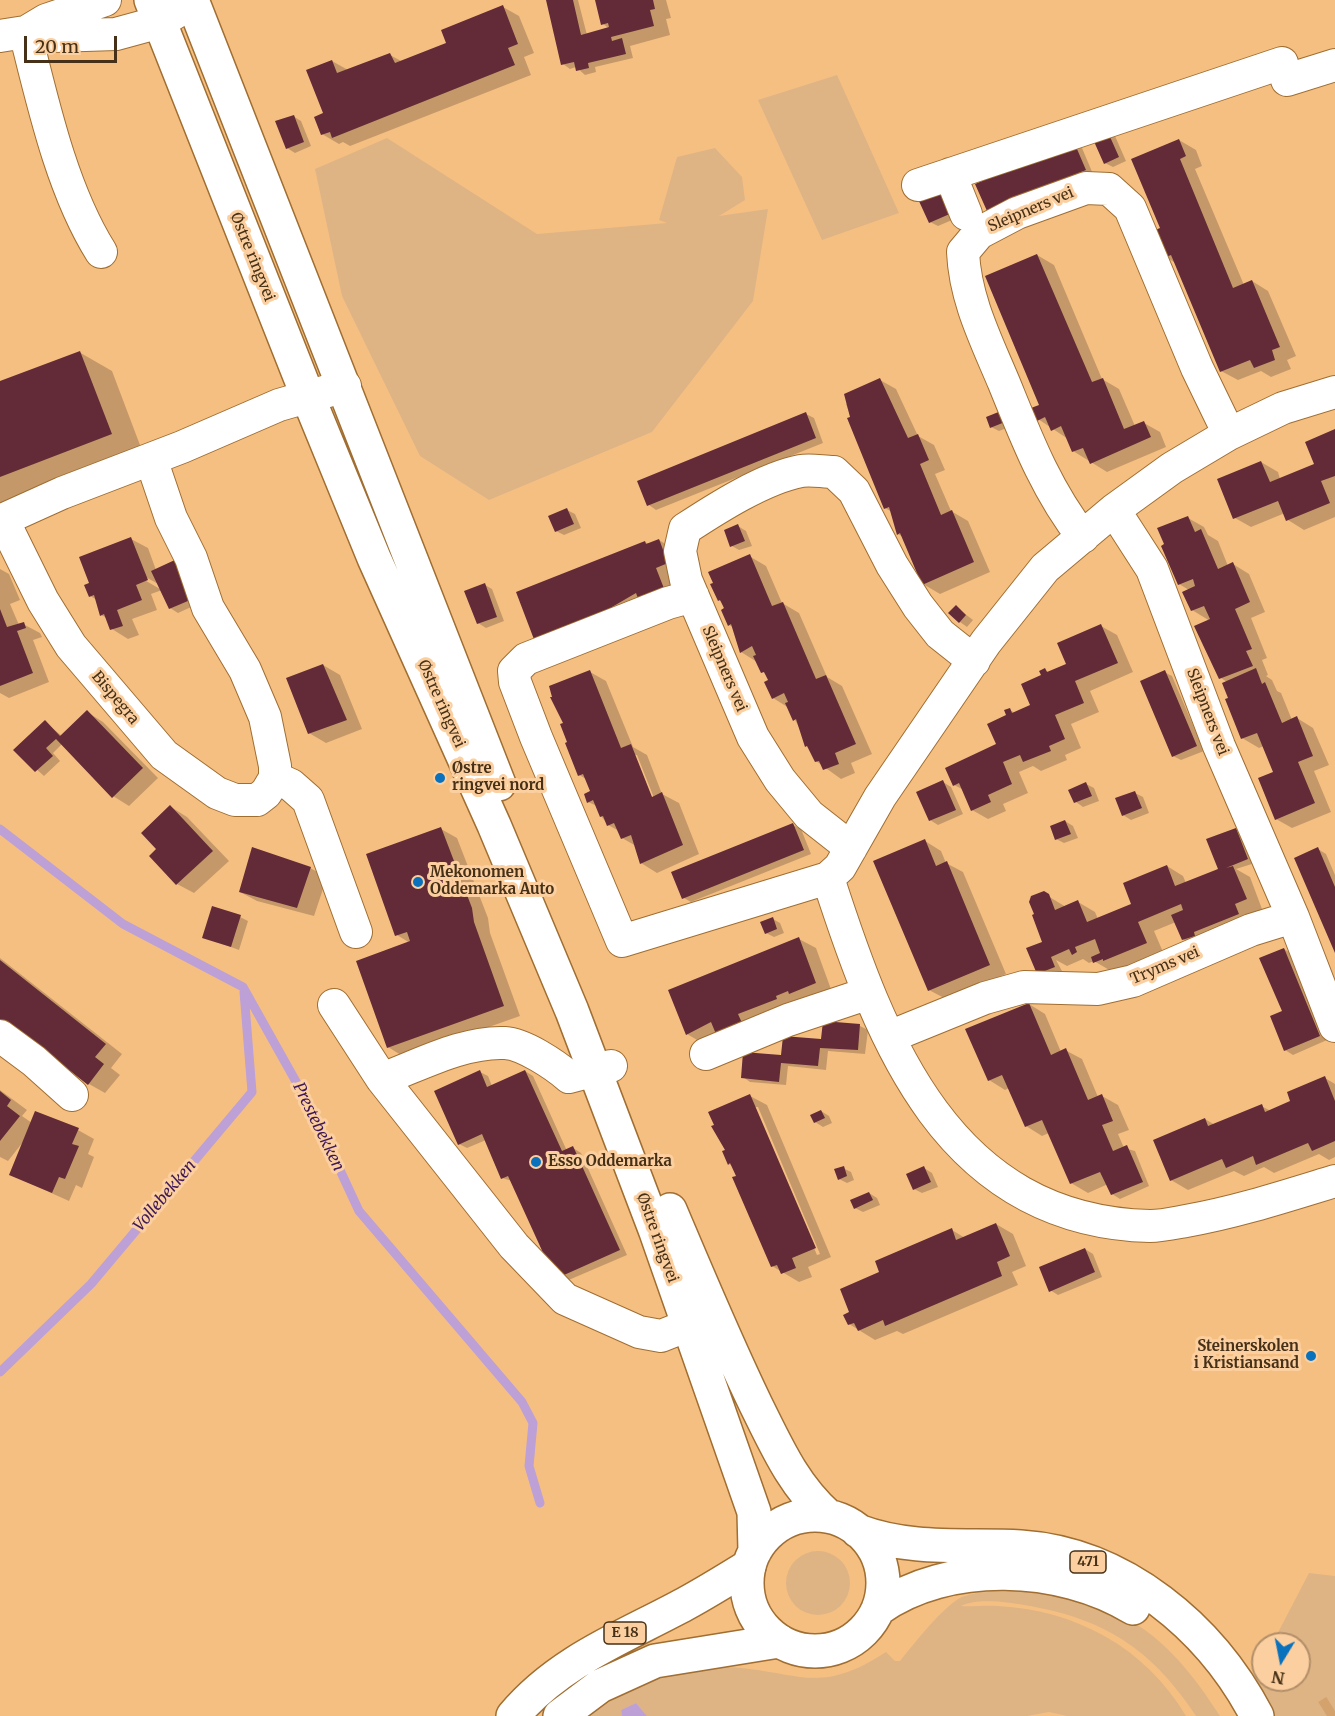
<!DOCTYPE html>
<meta charset="utf-8">
<style>
body{margin:0}
#map{position:relative;width:1335px;height:1716px;overflow:hidden;background:#f6bf82;font-family:Merriweather,serif}
canvas{display:block}
.north{position:absolute;left:1251px;top:1632px;width:60px;height:60px;box-sizing:border-box;background:#fbcf9f;border:2px solid #b38f69;border-radius:50%;rotate:190deg;font-size:16px;font-weight:700;line-height:24px;text-align:center;color:#463017}
.north::after{content:'';display:block;margin:auto;width:21px;height:27px;background:#0a71bd;clip-path:polygon(50% 0,100% 100%,50% 72%,0 100%)}
.scale{position:absolute;left:24px;top:36px;width:93px;height:27px;box-sizing:border-box;border:3px solid #463017;border-top:0;padding-left:8px;font-size:18px;line-height:21px;white-space:nowrap;color:#463017;-webkit-text-stroke:4px #fbcf9f;paint-order:stroke}
</style>
<div id="map">
<canvas width="1335" height="1716"></canvas>
<div class="north">N</div>
<div class="scale">20 m</div>
</div>
<script>
const c = document.querySelector('canvas').getContext('2d');
c.lineJoin = 'round';
function paint(path, color) {
  c.fillStyle = color;
  c.fill(path, 'evenodd');
}
function stroke(path, color, width, dash) {
  c.strokeStyle = color;
  c.lineWidth = width;
  c.lineCap = dash ? 'butt' : 'round';
  c.setLineDash(dash || []);
  c.stroke(path);
}
function drawText(font, color, halo, rows, align = 'center') {
  c.font = font + ' Merriweather,serif';
  c.lineWidth = 6;
  c.setLineDash([]);
  c.textBaseline = 'middle';
  c.strokeStyle = halo;
  c.fillStyle = color;
  for (const [text, x, y, turn = 0] of rows) {
    c.save();
    c.translate(x, y);
    c.rotate((+turn || 0) * Math.PI / 180);
    c.textAlign = isNaN(turn) ? turn : align;
    if (halo) c.strokeText(text, 0, 0);
    c.fillText(text, 0, 0);
    c.restore();
  }
}
paint(new Path2D(`
 M837,75L899,213L822,240L758,100Z
 M387,138L537,234L667,223L659,220L677,157L715,148L742,177L745,200L719,216L768,209L753,301L652,432L489,500L420,456L342,296L315,169Z
 M786 1583a32 32 0 1 1 64 0a32 32 0 1 1-64 0Z
 M1309,1573L1335,1576V1716H1270L1255,1677L1263,1661V1680H1299V1644H1272Z
 M1019,1591C1118,1596 1168,1634 1220,1716H1196C1152,1649 1104,1618 1024,1605C1006,1602 977,1598 961,1606C973,1607 985,1605 998,1606C1076,1610 1146,1648 1186,1716H1067L1049,1712L1027,1716H647L636,1703L621,1710L622,1716H589C628,1687 675,1666 724,1667C796,1669 816,1698 886,1652L895,1661H900C913,1645 944,1605 962,1597C980,1590 1001,1592 1019,1591Z`), '#deb485');
paint(new Path2D(`
 M636,1703L647,1716H622L621,1710Z`), '#bda0d5');
paint(new Path2D(`
 M547,0H578L587,35L610,29L603,24L604,0H666L671,18L666,19L670,35L630,46L633,58L595,67L596,72L585,75L576,67L570,69L563,64Z
 M503,7L519,16L534,53L524,57L531,75L350,146L343,142L339,144L322,134L332,61L348,70L390,55L403,62L448,44Z
 M293,116L301,121L311,146L295,153L287,148Z
 M1107,132L1115,136L1126,161L1113,167L1105,163Z
 M1179,140L1196,150L1202,166L1195,169L1244,285L1252,281L1268,291L1296,356L1287,360L1291,369L1271,377L1261,371L1238,380L1221,371L1176,263L1165,257L1162,229Z
 M1074,144L1082,148L1093,174L996,215Z
 M920,200L959,217L938,226L930,222Z
 M1037,255L1054,265L1102,379L1119,389L1135,426L1144,423L1160,432L1166,447L1107,472L1073,451L1068,439L1038,419L1041,405Z
 M79,352L112,371L143,453L0,507V382Z
 M880,380L896,389L918,436L934,445L945,470L935,474L951,511L968,521L990,572L940,594L923,584L903,537L898,534L892,512L885,508L846,404Z
 M806,414L814,418L823,443L656,510L649,505Z
 M1008,417L1012,426L999,431L991,427Z
 M1335,431V517L1304,530L1288,520L1285,513L1251,527L1235,518L1261,462L1278,472L1280,479L1316,464Z
 M567,510L575,514L581,528L564,535L556,531Z
 M1188,518L1204,527L1208,535L1218,541L1228,566L1233,564L1249,574L1265,612L1251,618L1267,658L1262,660L1268,675L1266,676L1272,680L1277,691L1281,693L1292,720L1297,718L1313,728L1329,765L1314,771L1331,812L1292,828L1276,819L1275,773L1264,746L1259,748L1242,738L1227,682L1221,678L1210,621L1192,610L1189,590L1179,584Z
 M738,526L746,531L752,546L739,550L732,546Z
 M131,539L148,548L156,570L202,602L178,613L170,608L162,590L151,594L157,610L132,619L139,635L128,639L112,629L107,618L101,615L97,600L90,596ZM142,575L160,585V589L141,578Z
 M659,540L675,550L681,601L553,651L645,542L649,544Z
 M749,556L766,566L782,603L799,613L827,677L842,686L872,754L851,763L855,773L841,779L816,761L789,708L773,698L766,682L770,681L757,662L741,652L733,627L729,625L722,602L719,600Z
 M0,569L9,574L20,600L10,604L19,625L23,624L40,633L42,637L33,640L49,682L9,698L0,693Z
 M485,585L492,589L504,621L486,628L478,623Z
 M956,607L973,620L967,627L960,622Z
 M1101,626L1117,635L1133,672L1090,691L1099,712L1071,724L1081,748L1065,755L1067,760L1041,771L1033,766L1019,772L1028,793L1003,804L1006,811L988,819L972,810L964,790L954,785L998,745L1010,710L1015,713L1032,706L1045,670L1050,673L1068,665Z
 M323,665L340,675L362,729L326,743L309,733Z
 M590,672L606,681L633,747L647,755L662,794L679,803L699,854L657,873L641,863L636,846L622,838L619,831L608,825L601,816L597,806L588,802L592,792L586,779L579,775L561,716L552,698ZM634,755H637L656,803L653,804Z
 M1164,672L1172,676L1204,751L1181,760L1173,756Z
 M87,712L103,722L158,778L129,806L113,796L62,744L53,753L60,761L44,776L15,750L45,722L62,736Z
 M943,782L951,787L963,814L938,825L930,820Z
 M1086,784L1094,788L1099,801L1083,807L1076,802Z
 M1135,793L1143,797L1149,813L1131,820L1123,815Z
 M171,807L187,817L229,861L194,893L177,884L151,856L158,849Z
 M1065,821L1073,826L1078,838L1064,843L1056,839Z
 M793,825L801,829L811,854L691,902L684,898Z
 M441,829L457,838L488,918L490,933L520,1016L404,1057L388,1047L410,943L397,935Z
 M1236,829L1244,834L1255,863L1236,869L1250,877L1262,909L1251,914L1255,923L1191,944L1183,939L1176,922L1154,931L1163,952L1121,970L1118,968L1111,971L1094,961L1089,963L1083,959L1067,966L1056,960L1062,971L1046,977L1038,973L1042,943L1043,893L1066,907L1078,902L1095,912L1098,919L1133,905L1167,866L1183,876L1186,883L1221,869Z
 M925,841L941,851L946,863L963,872L1006,974L946,999L929,990Z
 M1318,849L1326,854L1335,875V949Z
 M310,868L327,877L314,916L257,901L240,892Z
 M240,917L248,921L239,950L204,937Z
 M773,919L780,923L784,933L774,937L766,933Z
 M799,939L816,948L832,992L704,1044L687,1034Z
 M1284,949L1292,954L1327,1040L1293,1055L1285,1050Z
 M0,958L122,1054L111,1068L120,1075L105,1093L89,1084L26,1035L0,1024Z
 M1029,1004L1045,1014L1061,1052L1065,1050L1082,1059L1098,1097L1102,1096L1118,1105L1129,1130L1118,1134L1124,1148L1135,1151L1149,1186L1120,1199L1112,1194L1108,1184L1088,1193L1071,1183L1049,1133L1042,1136L1026,1126L1009,1088L1005,1090L989,1080Z
 M860,1026L868,1030L865,1054L828,1051L826,1070L788,1066L786,1085L750,1082L743,1077L783,1057Z
 M525,1071L533,1076L567,1151L573,1148L581,1153L627,1255L564,1282L512,1181L502,1178L486,1140L467,1148L459,1144L480,1072L488,1076L492,1086Z
 M1325,1078L1335,1084V1157L1329,1160L1319,1154L1274,1173L1264,1167L1244,1176L1234,1171L1188,1190L1171,1180L1205,1119L1215,1125L1261,1106L1271,1111L1292,1102Z
 M0,1090L27,1110L22,1116L32,1123L78,1130L94,1139L88,1154L94,1157L82,1188L76,1185L69,1201L11,1175L23,1142L8,1161L0,1157Z
 M750,1096L767,1105L831,1257L808,1267L812,1277L799,1282L772,1266L738,1176L733,1166L729,1164L727,1151ZM754,1107H758L820,1254L817,1255Z
 M821,1111L829,1116L832,1123L823,1127L815,1122Z
 M843,1168L851,1172L854,1180L847,1183L839,1179Z
 M924,1168L932,1173L938,1187L922,1193L914,1189Z
 M869,1193L877,1198L880,1205L863,1212L855,1208Z
 M996,1224L1013,1234L1026,1266L1012,1272L1018,1285L903,1334L897,1331L875,1340L849,1324L851,1313L952,1230L965,1238Z
 M1085,1249L1093,1254L1102,1277L1058,1295L1050,1290Z`), '#0003');
stroke(new Path2D(`
 M0,829L123,924L243,987L313,1112L359,1211L522,1402L533,1423L529,1466L540,1503
 M0,1372L91,1284L252,1092L244,992`), '#bda0d5', 9);
paint(new Path2D(`
 M546,0H573L581,35L609,27L608,23L601,25L595,0H653L655,9L650,10L654,26L611,37L612,41L622,38L626,54L588,63L589,68L576,71L574,62L561,65Z
 M503,5L518,44L508,48L515,65L332,138L330,132L321,135L314,117L323,113L306,70L332,60L337,73L390,53L395,63L446,43L441,30Z
 M294,115L304,142L286,149L275,121Z
 M1107,130L1119,157L1104,164L1092,137Z
 M1179,139L1186,156L1180,159L1233,288L1252,280L1280,347L1272,350L1275,360L1254,368L1250,360L1220,372L1171,255L1164,258L1153,231L1160,228L1131,159Z
 M1074,142L1086,170L987,211L975,184Z
 M941,189L952,213L929,223L918,199Z
 M1037,254L1092,382L1103,378L1124,429L1144,421L1151,437L1090,464L1083,448L1072,452L1061,426L1051,431L1045,417L1037,421L1031,408L1039,405L985,276Z
 M80,351L112,434L0,477V381Z
 M880,378L908,438L918,434L929,460L920,464L941,515L952,510L974,562L922,585L900,533L897,535L889,507L884,509L847,418L850,417L844,394Z
 M1001,411L1005,422L990,428L986,417Z
 M806,412L816,438L647,506L637,481Z
 M1335,429V476L1321,481L1330,503L1286,521L1278,501L1233,519L1217,479L1261,461L1270,482L1314,464L1305,442Z
 M567,508L574,524L555,532L548,516Z
 M1188,516L1195,532L1201,529L1218,569L1233,562L1250,602L1235,609L1252,649L1246,651L1253,666L1219,679L1194,626L1210,619L1204,606L1191,611L1182,592L1195,586L1193,579L1178,585L1161,546L1164,544L1157,528Z
 M738,524L745,541L730,547L724,530Z
 M131,537L148,580L136,585L142,600L117,610L123,626L110,630L104,614L100,616L94,595L89,597L84,585L89,583L79,557Z
 M659,539L668,563L656,568L665,591L639,601L636,593L612,607L614,611L535,642L516,592L645,541L646,544Z
 M750,554L772,606L783,602L816,679L826,675L856,744L835,753L839,764L823,770L819,761L815,762L807,746L805,747L796,719L793,721L785,703L788,702L784,693L772,699L764,682L768,680L764,672L761,673L753,656L756,655L752,646L740,653L731,624L728,626L721,610L724,608L720,600L718,601L710,584L713,583L708,572Z
 M177,559L195,598L169,609L151,571Z
 M485,583L497,617L477,624L464,591Z
 M956,605L966,615L959,623L948,613Z
 M0,609L7,627L24,622L26,628L17,631L33,673L0,686Z
 M1101,624L1118,663L1075,681L1084,703L1055,715L1065,739L1049,746L1051,751L1023,762L1020,755L1003,762L1012,784L988,795L991,802L971,811L959,783L953,786L945,768L996,744L987,724L1006,715L1004,710L1010,708L1012,713L1030,705L1021,684L1041,675L1039,671L1045,668L1047,672L1066,664L1057,643Z
 M323,664L347,720L308,734L286,678Z
 M1256,668L1262,684L1265,682L1282,723L1297,716L1313,756L1298,762L1315,803L1275,820L1258,778L1273,772L1257,733L1241,739L1225,699L1228,698L1222,683Z
 M590,670L621,748L631,744L652,797L662,792L683,845L640,864L631,835L621,839L614,823L607,826L603,816L600,817L593,800L587,803L584,794L590,791L583,774L578,776L565,743L567,742L560,724L563,723L550,697H552L549,686Z
 M1165,670L1197,746L1172,757L1140,681Z
 M87,710L143,768L112,798L56,739L46,748L53,756L35,772L13,750L45,720L60,736Z
 M943,780L956,810L929,821L916,792Z
 M1086,782L1092,796L1074,803L1068,790Z
 M1135,791L1142,808L1122,816L1115,798Z
 M170,805L213,851L176,885L149,856L156,849L141,833Z
 M1065,820L1071,834L1055,840L1050,826Z
 M793,823L804,850L682,899L671,872Z
 M441,827L472,908L474,922L504,1006L387,1048L356,961L410,941L407,932L395,936L366,854Z
 M1236,828L1248,859L1226,868L1233,866L1247,899L1235,904L1239,914L1194,932L1195,936L1182,940L1171,915L1183,910L1181,904L1138,922L1147,943L1103,961V959L1093,963L1091,957L1100,953L1095,939L1075,947L1077,952L1072,955L1069,949L1051,957L1055,967L1037,974L1026,948L1042,942L1032,915L1034,914L1029,902L1031,896L1044,891L1049,894L1055,910L1078,900L1087,922L1131,904L1123,883L1167,865L1175,886L1218,869L1206,839Z
 M925,839L936,866L947,861L990,965L928,991L873,861Z
 M252,847L311,867L297,908L239,892Z
 M1318,847L1335,887V953L1294,858Z
 M212,906L241,915L231,947L202,938Z
 M773,917L777,929L765,934L760,922Z
 M799,937L816,983L789,994L788,991L776,996L777,999L738,1014L742,1023L716,1034L711,1022L686,1035L668,990Z
 M1284,948L1320,1036L1284,1051L1270,1016L1282,1011L1259,958Z
 M0,960L106,1044L95,1057L104,1064L88,1085L11,1024L0,1026Z
 M1029,1003L1051,1055L1066,1048L1088,1100L1102,1094L1113,1121L1102,1125L1113,1151L1127,1145L1143,1182L1111,1195L1100,1172L1070,1184L1042,1120L1025,1127L1002,1075L988,1081L965,1029Z
 M823,1021L860,1024L858,1050L820,1048L818,1066L781,1063L779,1082L741,1078L743,1052L781,1055L783,1036L821,1039Z
 M480,1070L487,1087L525,1070L562,1151L573,1146L620,1250L555,1279L508,1176L501,1179L482,1134L458,1145L434,1091Z
 M1325,1076L1335,1101V1141L1312,1151L1308,1143L1256,1165L1253,1156L1226,1168L1222,1159L1170,1181L1153,1140L1205,1118L1208,1126L1262,1104L1265,1112L1290,1101L1287,1092Z
 M0,1091L11,1100L7,1106L20,1116L0,1141Z
 M750,1094L816,1248L792,1258L796,1268L781,1274L777,1265L771,1267L732,1177L736,1176L730,1163L728,1165L722,1151L725,1150L711,1126L714,1125L708,1112Z
 M821,1110L825,1118L814,1123L810,1115Z
 M35,1111L79,1128L72,1144L79,1146L65,1179L59,1177L52,1193L9,1175Z
 M844,1166L847,1176L838,1180L834,1169Z
 M924,1166L931,1182L913,1190L906,1174Z
 M869,1192L873,1200L854,1209L850,1200Z
 M996,1223L1010,1256L997,1262L1002,1276L885,1326L883,1320L858,1331L854,1323L848,1325L843,1315L849,1312L840,1289L879,1272L875,1261L952,1228L956,1240Z
 M1085,1248L1095,1272L1049,1292L1039,1267Z`), '#622b37');
stroke(new Path2D(`
 M1327,1716L1335,1711`), '#d3a26d', 33, [33, 16]);
const minor = new Path2D(`
 M25,32C43,104 62,190 101,252
 M26,32L46,20L105,0
 M0,36L25,32L54,36L116,34L160,22L193,2
 M1287,80L1335,65
 M950,174L966,214
 M918,185L1282,63
 M1114,510L1152,569L1219,746L1293,917L1335,1026
 M3,520L43,601L71,646L164,755L217,793L235,800H257L266,793L275,778V766L265,717L245,670L208,608L191,558L171,518L151,459
 M0,521L62,493L182,447L279,405L345,386
 M1083,537C1046,490 1026,437 1004,383C986,340 965,299 963,252L979,233L1017,213L1086,188L1109,189L1130,208L1197,368L1229,434
 M693,596L668,603L526,659L514,671L515,682L536,737L622,941L828,878L840,867L880,797L986,642L1045,568L1114,510L1172,468L1229,434L1283,408L1335,392
 M275,778L291,785L308,800L356,932
 M851,848L809,815L780,780L753,737L686,580L680,551L685,529C717,508 764,478 801,471C811,469 823,472 834,472L854,491L892,565L918,606L940,634L974,661
 M828,878C881,1042 948,1221 1150,1226C1162,1226 1175,1223 1186,1221C1237,1212 1286,1196 1335,1181
 M334,1005L382,1079L514,1246L565,1299L639,1332L661,1336L714,1315
 M0,1036L34,1061L72,1095
 M889,1037L985,998L1024,987L1098,989L1133,981L1251,930L1293,917
 M706,1054L788,1020L869,993
 M382,1079C420,1065 464,1041 505,1043C524,1044 555,1065 569,1077L611,1066`);
const major = new Path2D(`
 M151,0L308,397L374,558L494,825L572,1011L656,1232L754,1512L755,1551
 M192,0L499,784
 M670,1210C698,1276 725,1341 756,1405C776,1445 793,1485 828,1516
 M747 1583a68 68 0 1 1 136 0a68 68 0 1 1-136 0Z
 M858,1531C911,1551 966,1544 1021,1547C1124,1554 1211,1628 1257,1716
 M878,1609C948,1559 1061,1564 1133,1608`);
const highway = new Path2D(`
 M513,1716C559,1661 624,1637 685,1604C707,1592 728,1579 749,1566
 M560,1716L600,1686L655,1661L779,1641`);
stroke(minor, '#a06e31', 34);
stroke(major, '#a06e31', 36);
stroke(highway, '#a06e31', 36);
stroke(minor, '#fff', 32);
stroke(major, '#fff', 33);
stroke(highway, '#fff', 33);
for (const [x, y, r, color] of [
 [440,778,6,"#0a71bd"],
 [418,882,6,"#0a71bd"],
 [536,1162,6,"#0a71bd"],
 [1311,1356,6,"#0a71bd"]
]) {
  const dot = new Path2D();
  dot.arc(x, y, r, 0, 2 * Math.PI);
  c.fillStyle = color;
  c.fill(dot);
  stroke(dot, '#fbcf9f', 2);
}
for (const [x, y, w] of [
 [1088,1562,36],
 [625,1633,42]
]) {
  const box = new Path2D();
  box.roundRect(x - w / 2, y - 11, w, 22, 4.5);
  c.fillStyle = '#fbcf9f';
  c.fill(box);
  stroke(box, '#463017', 1.5);
}
drawText('bold 14px', '#463017', null, [
 ["471",1088,1562],
 ["E 18",625,1633]
]);
drawText('15px', '#463017', '#fbcf9f', [
 ["Sleipners vei",1031,210,-23],
 ["Østre ringvei",252,257,68],
 ["Sleipners vei",724,669,67],
 ["Bispegra",115,698,50],
 ["Østre ringvei",441,704,66],
 ["Sleipners vei",1207,712,69],
 ["Tryms vei",1165,966,-23],
 ["Østre ringvei",657,1238,70]
]);
drawText('bold 15px', '#463017', '#fbcf9f', [
 ["Østre",452,769],
 ["ringvei nord",452,786],
 ["Mekonomen",430,873],
 ["Oddemarka Auto",430,890],
 ["Esso Oddemarka",548,1162],
 ["Steinerskolen",1299,1347,"right"],
 ["i Kristiansand",1299,1364,"right"]
], 'left');
drawText('italic 16px', '#3d1756', '#fbcf9f', [
 ["Prestebekken",318,1127,64],
 ["Vollebekken",165,1196,-50]
]);
</script>
